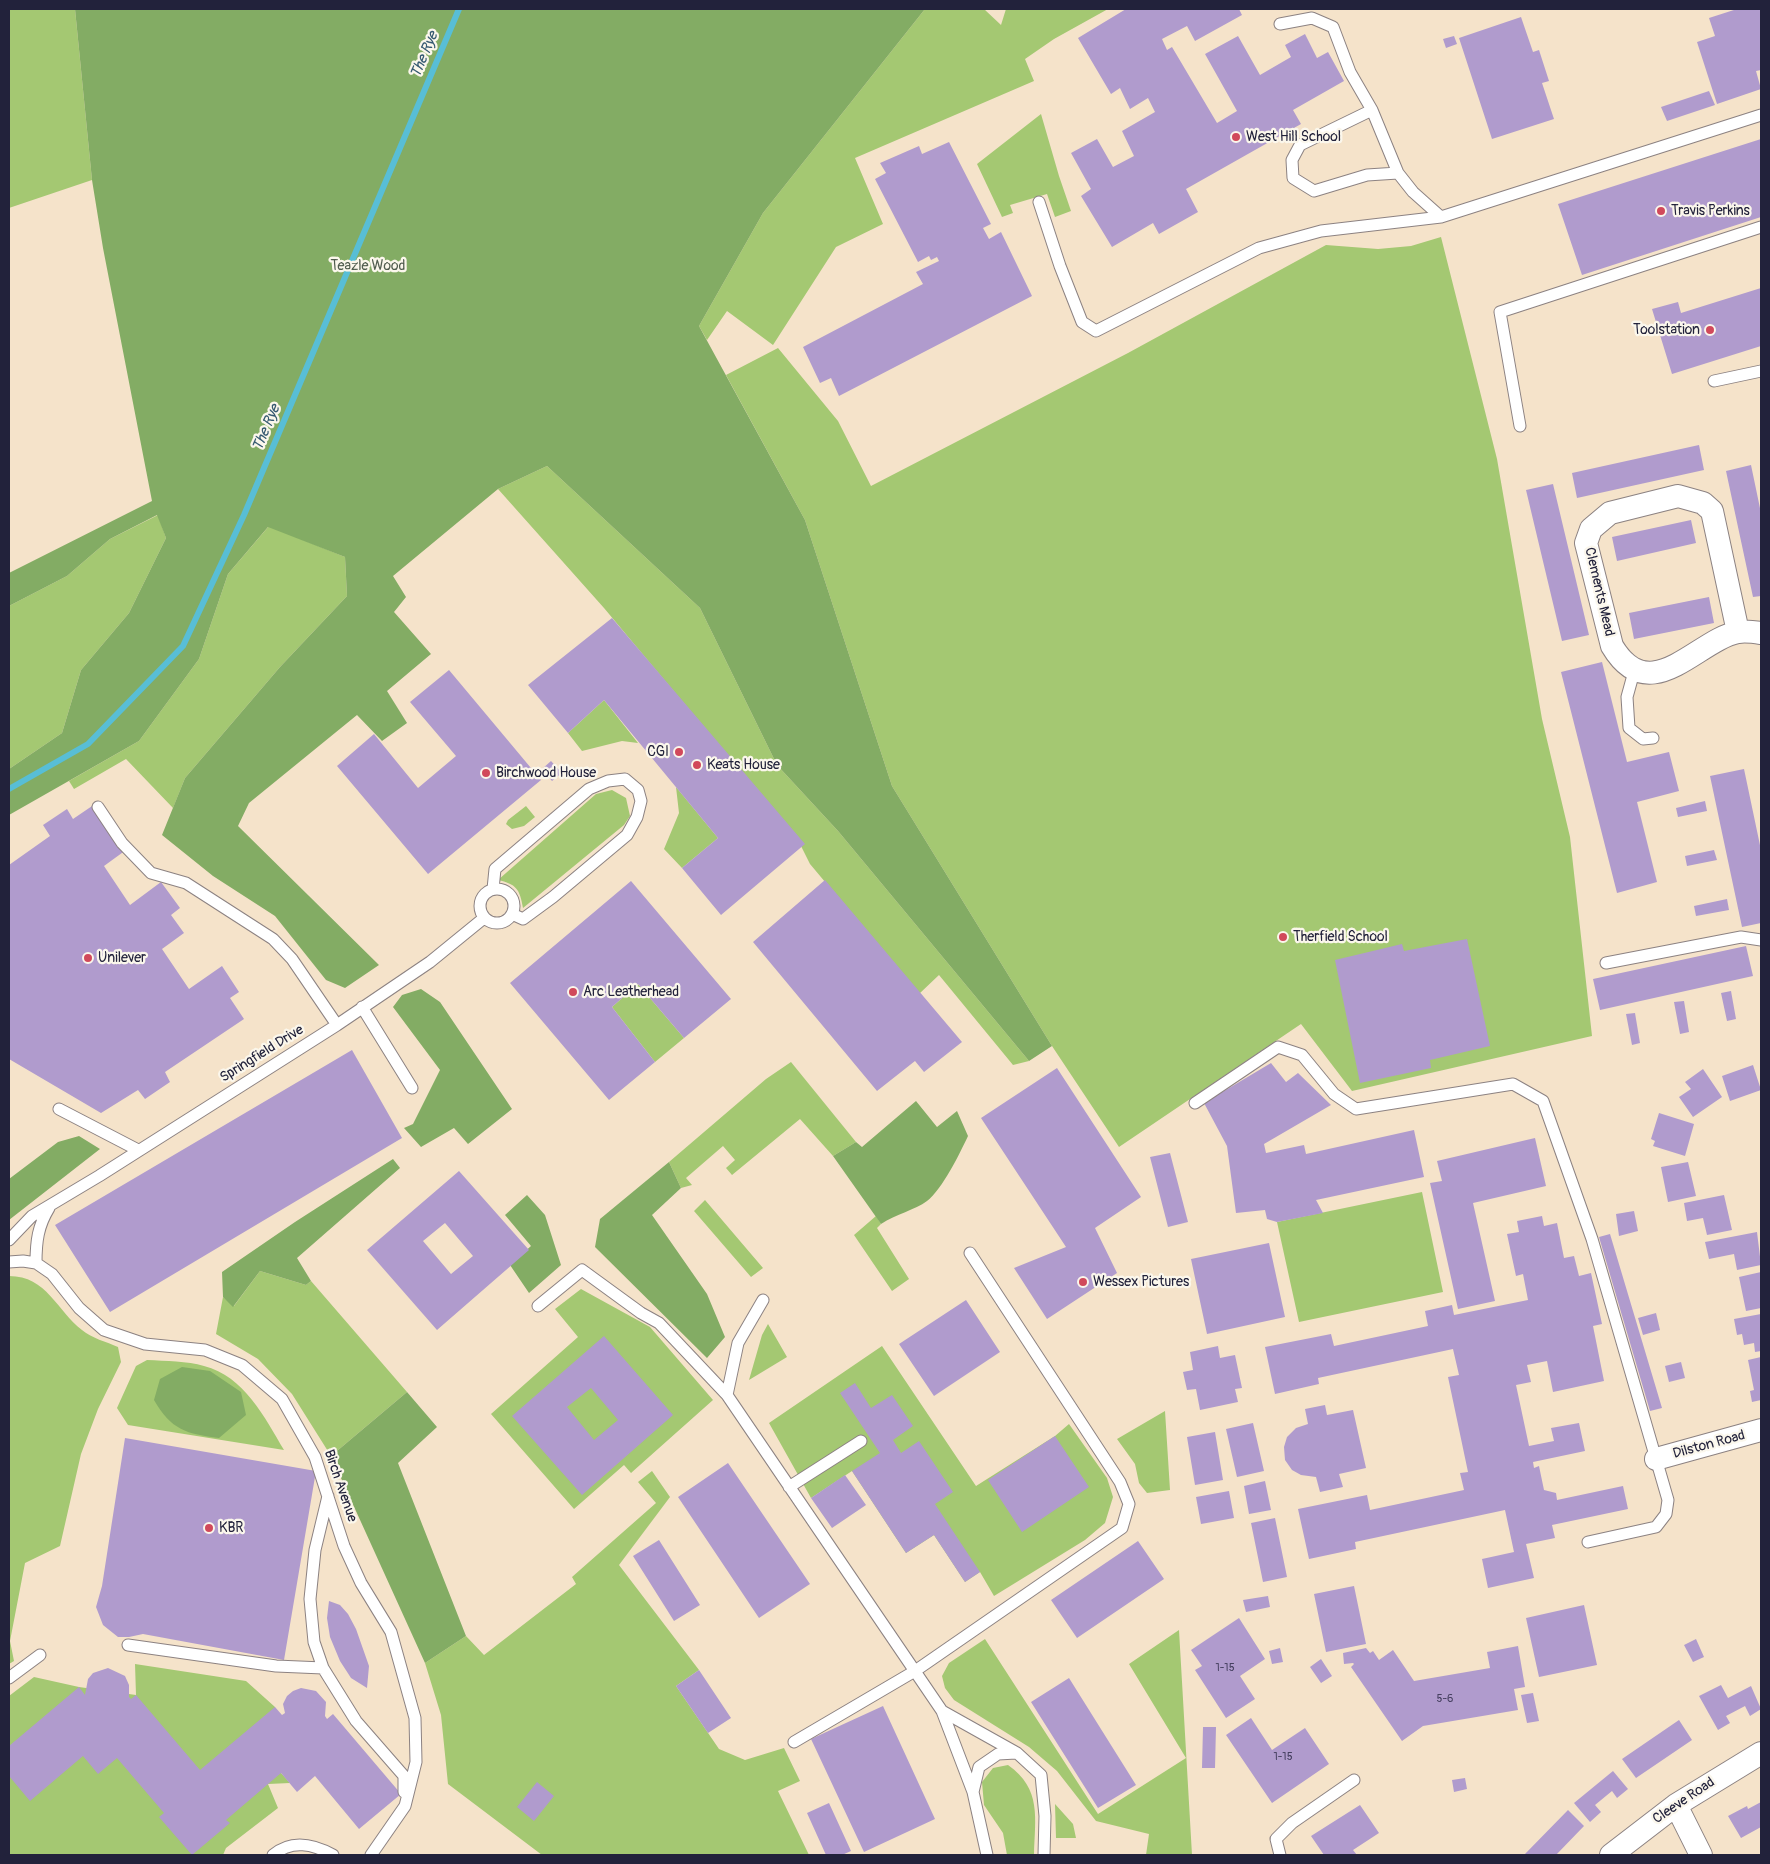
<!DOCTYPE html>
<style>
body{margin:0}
#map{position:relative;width:1770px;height:1864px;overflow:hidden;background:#f5e3ca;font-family:Pangolin,sans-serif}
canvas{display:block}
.frame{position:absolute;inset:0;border:10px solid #22223b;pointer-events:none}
</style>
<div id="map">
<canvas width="1770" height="1864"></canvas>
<div class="frame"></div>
</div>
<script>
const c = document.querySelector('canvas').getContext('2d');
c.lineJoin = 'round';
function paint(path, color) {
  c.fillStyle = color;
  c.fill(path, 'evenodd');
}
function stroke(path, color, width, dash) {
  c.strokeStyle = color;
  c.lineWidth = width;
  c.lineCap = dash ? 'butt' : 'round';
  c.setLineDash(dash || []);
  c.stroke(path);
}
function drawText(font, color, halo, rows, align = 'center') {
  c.font = font + ' Pangolin,sans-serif';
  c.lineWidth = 4.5;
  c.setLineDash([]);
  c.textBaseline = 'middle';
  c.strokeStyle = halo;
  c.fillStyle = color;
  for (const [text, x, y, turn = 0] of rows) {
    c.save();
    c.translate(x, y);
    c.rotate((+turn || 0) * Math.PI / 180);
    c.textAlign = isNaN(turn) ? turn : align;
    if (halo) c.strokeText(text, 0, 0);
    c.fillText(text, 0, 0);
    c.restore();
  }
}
paint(new Path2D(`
 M9,9H75L92,180L9,208Z
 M925,9H984L1001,25L1006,9H1108L1054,39L1025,59L1034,81L855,158L883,224L836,247L773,345L727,311L707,340L699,326L763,213Z
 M1041,114L1059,176L1071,211L1055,217L1047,194L1010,205L1013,213L1002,217L977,164Z
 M1441,237L1497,459L1542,719L1570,837L1592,1036L1352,1091L1301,1024L1119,1147L1052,1046L892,786L805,520L726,375L778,348L838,421L871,486L1128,353L1326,245L1378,249L1411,246Z
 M547,466L700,608L777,765L838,831L1029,1061L1013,1065L939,975L919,994L810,864L798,840L604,608L498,489Z
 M158,515L166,538L129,613L81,670L62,733L9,769V606L67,576L110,539Z
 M269,526L345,557L347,596L280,667L185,778L173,808L126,759L74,789L69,781L139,741L199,659L228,574Z
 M604,700L638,743L622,741L582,751L568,733Z
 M676,787L718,838L682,868L664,849L679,813Z
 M612,790L626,798L630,816L624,825L523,908C520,889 516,884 498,880L596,794Z
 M526,806L535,817L524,826L512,829L506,824L508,820Z
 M638,984L684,1038L655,1062L612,1007Z
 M791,1062L856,1142L833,1156L800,1119L732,1175L726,1168L735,1160L723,1146L686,1178L692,1185L681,1188L669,1162L766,1079Z
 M1422,1192L1443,1292L1299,1322L1277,1222Z
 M705,1200L763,1268L751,1277L694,1211Z
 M876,1216L881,1224L877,1228L909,1279L892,1291L854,1235Z
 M260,1271L306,1285L311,1281L407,1392L331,1456L292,1394L258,1359L216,1334L223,1297L234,1306Z
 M9,1276C47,1276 57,1311 82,1330C91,1338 107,1342 118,1347L121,1362L98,1409L81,1454L60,1546L25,1563L10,1641L14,1661L9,1664Z
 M581,1289L650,1327L713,1400L631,1473L624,1465L574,1509L491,1414L578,1337L555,1309Z
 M768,1324L787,1357L749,1380L762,1335Z
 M882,1346L976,1486L1055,1436L1069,1424L1107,1478L1113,1497L1105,1523L1085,1540L994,1596L980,1572L965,1582L934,1535L906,1553L852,1471L811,1498L769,1423Z
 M147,1360C166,1361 187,1361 204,1366C244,1376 265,1418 284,1450L128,1425L117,1408L136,1366Z
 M1165,1411L1170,1490L1147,1493L1139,1483L1135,1464L1117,1439Z
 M652,1471L670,1497L619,1565L699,1670L676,1686L719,1749L745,1760L784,1748L800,1781L778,1791L809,1855H542L448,1784L441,1715L425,1663L466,1636L484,1655L576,1584L572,1577L656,1503L638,1482Z
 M1179,1630L1192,1855H1146L1149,1834L1096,1821L1057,1771L1029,1747L954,1700L945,1688L942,1676L949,1663L985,1639L1098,1814L1186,1758L1129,1664Z
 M135,1664L246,1681L275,1707L281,1773L290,1783L268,1784L278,1808L226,1848L223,1855H9V1696L34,1677L79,1687L136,1695Z
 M1008,1765C1042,1789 1035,1818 1034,1855H1007L1003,1833L984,1805L982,1782L993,1768Z
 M1055,1804L1073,1824L1076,1838H1056Z`), '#a4c872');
paint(new Path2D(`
 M75,9H925L763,213L699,326L805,520L892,786L1052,1046L1029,1061L838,831L777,765L700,608L547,466L498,489L393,576L406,597L394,612L431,654L387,691L407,723L382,741L357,715L249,803L238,826L379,965L345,988L326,980L275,916L213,876L162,835L185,778L280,667L347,596L345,557L268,527L228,574L199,659L139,741L9,815V769L62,733L81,670L129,613L166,538L157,515L110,539L67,576L9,606V573L152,501L103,248L92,180Z
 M421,989L440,1002L512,1109L468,1144L454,1128L421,1147L404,1128L413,1124L440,1070L393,1007L402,995Z
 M916,1101L937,1127L957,1111L968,1136C960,1153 942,1190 927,1201C915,1210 896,1214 881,1224L833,1156L856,1142L862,1147Z
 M79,1136L100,1149L9,1220V1179L58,1142Z
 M393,1159L400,1168L297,1258L311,1281L306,1285L260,1271L233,1307L223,1297L222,1272L295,1222Z
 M669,1162L681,1188L652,1215L707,1294L725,1337L707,1358L595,1247L600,1219Z
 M527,1195L545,1215L561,1265L529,1293L510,1265L531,1246L505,1215Z
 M182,1367L210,1371L241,1392L246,1415L219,1438C187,1434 171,1430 154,1400L160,1379Z
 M407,1392L437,1427L398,1463L466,1636L425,1663L331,1456Z`), '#83ac64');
stroke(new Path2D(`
 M9,789L88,744L183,646L244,515L459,9`), '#58bed6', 6);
paint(new Path2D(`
 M1126,9H1239L1242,15L1195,41L1187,26L1162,39L1167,50L1172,47L1217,123L1237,111L1205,54L1238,36L1260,75L1291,57L1285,45L1305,34L1317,58L1328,52L1344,81L1293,110L1301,124L1186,189L1198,212L1159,234L1153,223L1112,247L1081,196L1091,189L1071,153L1097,139L1113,167L1134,156L1122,131L1155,112L1148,98L1130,109L1120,88L1111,94L1078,38Z
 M1737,9H1761V70L1756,71L1761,89L1717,104L1697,42L1715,36L1709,18Z
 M1521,17L1533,52L1539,50L1549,81L1542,83L1554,119L1492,139L1459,38Z
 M1454,36L1457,44L1446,48L1443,39Z
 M1709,91L1715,105L1667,121L1661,107Z
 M1761,139V217L1582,275L1558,204Z
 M949,142L991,224L983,228L989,239L1001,232L1032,296L839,396L831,378L820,383L803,347L923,284L916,272L939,261L937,257L931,260L929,256L918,262L875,179L886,173L880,163L919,146L922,154Z
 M1761,288V346L1672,374L1652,309L1678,302L1681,313Z
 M1699,445L1704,470L1577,498L1572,473Z
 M1751,465L1761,513V596L1753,597L1726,471Z
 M1553,484L1589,635L1562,641L1526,490Z
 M1691,520L1696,543L1617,561L1612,537Z
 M1709,597L1714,623L1634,639L1629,613Z
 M612,618L805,844L721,915L682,868L718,838L604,700L568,733L528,685Z
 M1602,662L1627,762L1669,752L1679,791L1637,802L1657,882L1617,893L1561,672Z
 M449,670L541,780L428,874L337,766L374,734L418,788L456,756L410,702Z
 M551,761L562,773L552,781L542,769Z
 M1744,769L1761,850V923L1742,927L1710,776Z
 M1705,801L1707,811L1678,817L1676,808Z
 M95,804L126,850L104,866L130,905L161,882L180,908L171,915L184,933L162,949L189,989L222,966L239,992L230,998L244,1019L165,1072L170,1082L145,1099L138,1090L101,1113L9,1059V865L50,836L43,825L67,809L73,819Z
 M1714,850L1717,860L1687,866L1685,856Z
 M825,880L962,1042L924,1072L915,1061L877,1091L753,942Z
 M631,881L731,999L684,1038L638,984L612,1007L655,1062L609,1100L510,983Z
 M1727,899L1729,910L1696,916L1694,906Z
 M1467,939L1490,1046L1430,1060L1431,1068L1360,1083L1335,960L1402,944L1404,951Z
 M1746,946L1753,976L1600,1010L1593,979Z
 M1731,991L1736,1019L1727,1021L1721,993Z
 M1684,1001L1689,1032L1680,1034L1674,1002Z
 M1635,1013L1640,1043L1632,1045L1626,1014Z
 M352,1050L402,1138L110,1312L55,1225Z
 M1271,1063L1286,1082L1298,1073L1331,1105L1264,1144L1266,1153L1304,1145L1306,1154L1414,1130L1424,1177L1316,1200L1323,1213L1277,1222L1267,1219L1265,1210L1236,1213L1227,1146L1204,1103Z
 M1753,1065L1761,1090L1730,1101L1722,1076Z
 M1057,1068L1141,1197L1095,1228L1117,1273L1047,1319L1014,1268L1066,1247L981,1118Z
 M1703,1069L1722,1097L1693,1117L1679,1097L1691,1089L1685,1082Z
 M1659,1113L1694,1124L1685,1156L1653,1146L1655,1141L1651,1139Z
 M1535,1138L1546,1186L1473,1203L1495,1301L1458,1309L1430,1183L1442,1181L1437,1161Z
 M1170,1153L1188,1222L1168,1227L1150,1157Z
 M1688,1162L1696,1196L1668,1202L1661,1167Z
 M459,1171L529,1250L437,1330L367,1250ZM445,1223L473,1256L451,1274L423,1241Z
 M1724,1195L1732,1230L1707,1235L1703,1218L1687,1221L1684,1203Z
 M1634,1211L1638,1231L1619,1236L1616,1214Z
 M1542,1216L1544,1226L1557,1223L1564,1258L1574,1256L1579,1276L1591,1273L1602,1324L1593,1326L1604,1381L1553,1392L1547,1361L1527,1365L1531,1382L1516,1385L1529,1446L1554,1441L1551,1428L1579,1423L1585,1451L1533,1462L1534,1468L1539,1466L1544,1490L1556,1493L1557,1500L1623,1486L1628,1509L1552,1525L1555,1538L1526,1544L1534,1578L1488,1588L1482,1559L1514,1552L1505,1510L1355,1542L1356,1549L1309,1559L1298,1509L1367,1495L1370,1510L1464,1490L1460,1473L1468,1472L1448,1377L1459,1375L1453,1349L1318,1378L1319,1384L1275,1394L1265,1347L1331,1334L1334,1346L1428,1326L1425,1311L1452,1305L1454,1315L1528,1300L1523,1274L1516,1276L1507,1234L1519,1232L1517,1221Z
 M1757,1232L1761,1265L1737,1270L1734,1254L1709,1259L1705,1242Z
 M1610,1234L1662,1408L1650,1411L1599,1237Z
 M1269,1243L1285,1317L1207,1334L1191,1259Z
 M1761,1272V1308L1746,1311L1739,1277Z
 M966,1300L1000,1352L934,1396L899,1344Z
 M1656,1313L1660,1330L1643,1335L1638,1318Z
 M1761,1314V1351L1755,1352L1754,1343L1744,1345L1742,1334L1737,1335L1734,1319Z
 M604,1336L673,1415L582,1495L512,1416ZM591,1388L618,1420L594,1440L567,1407Z
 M1218,1346L1220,1358L1235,1355L1242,1388L1235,1389L1238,1402L1200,1410L1196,1389L1187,1390L1183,1372L1193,1370L1190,1352Z
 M1761,1357V1400L1752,1402L1750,1391L1754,1390L1748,1360Z
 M1681,1362L1685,1378L1669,1382L1665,1366Z
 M855,1383L871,1408L892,1395L913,1426L893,1440L901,1453L919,1441L953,1492L935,1504L980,1572L965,1582L934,1535L906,1553L852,1471L880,1453L840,1393Z
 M1325,1405L1327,1415L1353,1410L1366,1468L1339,1474L1343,1487L1320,1492L1316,1477L1301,1475L1292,1470L1285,1460L1284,1447L1287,1437L1296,1428L1308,1424L1305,1409Z
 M1253,1423L1264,1471L1237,1477L1226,1429Z
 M1215,1432L1223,1480L1195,1485L1187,1437Z
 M1055,1436L1089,1487L1022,1532L988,1480Z
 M125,1438L316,1471L284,1660L143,1634L129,1637H118L103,1625L96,1607L102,1586Z
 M728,1463L810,1584L759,1618L678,1497Z
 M845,1475L866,1505L832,1528L811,1498Z
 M1265,1481L1271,1510L1249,1514L1244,1486Z
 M1229,1491L1234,1518L1201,1524L1196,1497Z
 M1275,1518L1287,1577L1263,1582L1251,1523Z
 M659,1540L700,1605L674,1621L633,1556Z
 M1138,1541L1164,1579L1077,1638L1051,1600Z
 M1354,1586L1366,1644L1326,1652L1314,1594Z
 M1268,1596L1270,1607L1246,1612L1243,1600Z
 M329,1601L340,1605L348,1614L356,1629L369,1666L367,1688L351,1678L340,1661L330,1637L327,1618Z
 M1584,1605L1597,1665L1539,1677L1526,1618Z
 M1239,1618L1265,1659L1240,1676L1255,1699L1226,1718L1195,1670L1202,1666L1191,1650Z
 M1696,1639L1704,1657L1693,1662L1684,1645Z
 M1518,1646L1525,1687L1514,1689L1518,1710L1423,1726L1402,1741L1351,1667L1354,1664L1353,1663L1344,1664L1343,1653L1366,1648L1370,1653L1373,1651L1379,1660L1393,1650L1414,1681L1490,1668L1487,1652Z
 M1280,1648L1283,1662L1272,1664L1269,1651Z
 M1321,1659L1332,1676L1321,1683L1310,1667Z
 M108,1668L125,1676L129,1685V1697L131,1699L136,1695L200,1770L275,1707L282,1715L285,1713L283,1704L287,1696L293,1691L301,1688L316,1691L326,1702L325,1716L327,1719L333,1714L401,1794L359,1829L315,1776L297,1792L281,1773L226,1820L230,1823L192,1855L159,1817L164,1813L117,1758L98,1774L83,1756L30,1801L9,1776V1746L79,1687L85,1695L88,1679L93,1673Z
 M699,1670L731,1718L708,1733L676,1686Z
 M1069,1678L1136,1785L1098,1808L1031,1702Z
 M1721,1685L1728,1698L1751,1686L1761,1709L1750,1716L1745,1706L1726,1716L1730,1723L1718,1730L1699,1696Z
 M1533,1693L1539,1721L1527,1723L1521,1695Z
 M883,1706L935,1819L864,1852L811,1739Z
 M1251,1718L1272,1750L1305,1728L1329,1764L1272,1803L1226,1735Z
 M1679,1720L1692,1740L1636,1778L1622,1759Z
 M1203,1727H1216L1215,1768H1202Z
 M1613,1771L1628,1789L1617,1798L1612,1791L1595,1805L1601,1812L1590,1822L1574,1803Z
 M1465,1778L1467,1789L1454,1792L1452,1780Z
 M537,1782L554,1796L534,1821L517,1807Z
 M1761,1802V1827L1741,1838L1728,1816L1747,1806L1748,1809Z
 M829,1803L851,1851L842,1855H826L807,1813Z
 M1360,1805L1379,1833L1353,1850L1357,1855H1324L1311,1836Z
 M1568,1810L1584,1826L1556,1855H1524Z`), '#b09bcd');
const service = new Path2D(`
 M1280,24L1312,18L1333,27L1350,72L1372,110
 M1398,173L1367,175L1314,191L1293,178L1292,160L1300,145L1372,110L1398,173L1413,192L1441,217
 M1039,202L1060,266L1082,322L1096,331L1259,248L1321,231L1441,217L1761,115
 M1714,381L1761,371
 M1520,426L1500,312L1761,227
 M1635,668L1627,697L1629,728L1643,739L1653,738
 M98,807L122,843L151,873L186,883L273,939L292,959L337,1025
 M480 906a17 17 0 1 1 34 0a17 17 0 1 1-34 0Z
 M493,889L495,869L589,789L608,781L625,779L638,790L641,801L637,817L627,835L553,897L523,919L512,914
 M1606,963L1741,937L1761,940
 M362,1007L412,1088
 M1195,1103L1278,1047L1302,1055L1334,1094L1356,1109L1513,1084L1543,1101L1592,1239L1668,1500L1666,1514L1656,1527L1588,1542
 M59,1109L138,1150
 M9,1240L32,1216L99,1176L337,1025L430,962L484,918
 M9,1262L23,1261L36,1263L52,1274L79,1308L104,1330L145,1344L205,1350L242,1365L282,1399L315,1457L344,1546L361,1583L391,1632L415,1718L416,1762L405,1806L371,1855
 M36,1263C36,1241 38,1226 49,1208
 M538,1306L582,1270L641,1313L659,1323L727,1395L942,1711L973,1792L987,1855
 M727,1395L738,1343L763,1300
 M789,1487L861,1441
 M328,1496L315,1550L310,1599L314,1642L323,1668L356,1721L404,1776V1792
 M128,1645L276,1666L323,1668
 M9,1678L40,1655
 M942,1711L1017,1753L1041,1775L1045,1816L1044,1855
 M794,1742L915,1671L1122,1528L1129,1504L1120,1482L970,1253
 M973,1792L979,1767L998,1754L1016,1753
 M273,1855C292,1839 313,1844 333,1855
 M1280,1855L1276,1839L1292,1823L1354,1780`);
const minor = new Path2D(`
 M1738,632L1712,511L1703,503L1678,496L1610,513L1591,529L1586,543L1612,646C1650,710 1697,640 1738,632C1745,631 1754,632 1761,633
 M1656,1459L1761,1430
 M1676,1805L1701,1855
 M1611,1855L1676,1805L1761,1753`);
stroke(service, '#8c8282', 13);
stroke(minor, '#8c8282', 24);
stroke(service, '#fff', 11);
stroke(minor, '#fff', 22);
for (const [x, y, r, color] of [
 [1236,137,5,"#d1495b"],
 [1661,211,5,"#d1495b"],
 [1710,330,5,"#d1495b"],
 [679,752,5,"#d1495b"],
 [697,765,5,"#d1495b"],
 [486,773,5,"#d1495b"],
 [1283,937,5,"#d1495b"],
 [88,958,5,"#d1495b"],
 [573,992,5,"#d1495b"],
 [1083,1282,5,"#d1495b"],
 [209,1528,5,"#d1495b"]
]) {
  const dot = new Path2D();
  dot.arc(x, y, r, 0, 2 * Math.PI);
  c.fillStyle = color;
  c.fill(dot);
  stroke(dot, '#fbf7ec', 2);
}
drawText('11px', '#464060', null, [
 ["1-15",1225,1668],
 ["5-6",1445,1699],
 ["1-15",1283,1757]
]);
drawText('14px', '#22223b', '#fbf7ec', [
 ["West Hill School",1246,137],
 ["Travis Perkins",1671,211],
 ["Toolstation",1700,330,"right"],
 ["CGI",669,752,"right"],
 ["Keats House",707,765],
 ["Birchwood House",496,773],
 ["Therfield School",1293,937],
 ["Unilever",98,958],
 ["Arc Leatherhead",583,992],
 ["Wessex Pictures",1093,1282],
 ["KBR",219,1528]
], 'left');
drawText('14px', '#505c4e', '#fbf7ec', [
 ["Teazle Wood",368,266]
]);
drawText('14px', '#22223b', '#fbf7ec', [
 ["Clements Mead",1599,592,77],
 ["Springfield Drive",262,1054,-32],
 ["Dilston Road",1709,1445,-15],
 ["Birch Avenue",340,1486,71],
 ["Cleeve Road",1684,1801,-34]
]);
drawText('italic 15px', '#355971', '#fbf7ec', [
 ["The Rye",425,55,-67],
 ["The Rye",267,428,-67]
]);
</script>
